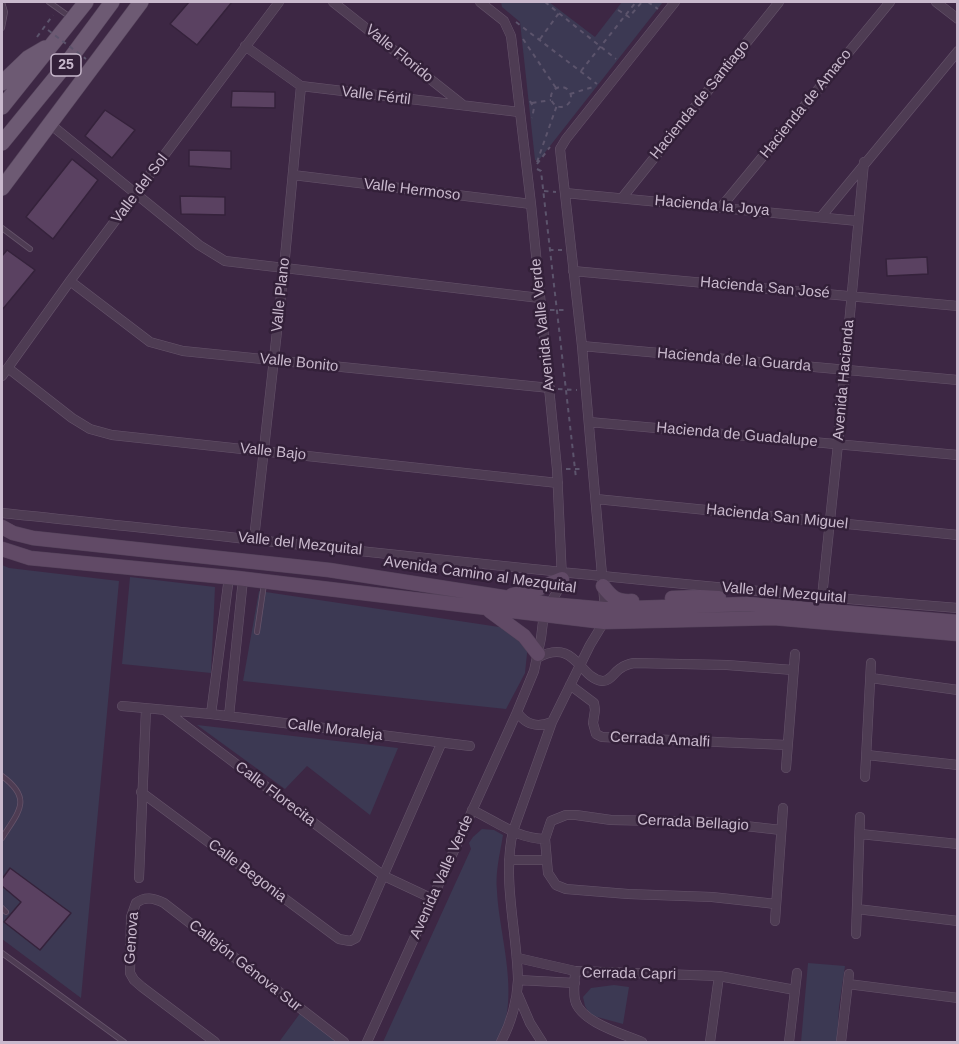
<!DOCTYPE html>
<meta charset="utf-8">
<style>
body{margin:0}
#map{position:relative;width:959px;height:1044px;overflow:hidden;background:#3d2744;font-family:Helvetica,sans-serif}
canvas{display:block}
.frame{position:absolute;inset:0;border:3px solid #c9b9cd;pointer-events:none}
</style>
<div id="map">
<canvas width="959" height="1044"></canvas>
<div class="frame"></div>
</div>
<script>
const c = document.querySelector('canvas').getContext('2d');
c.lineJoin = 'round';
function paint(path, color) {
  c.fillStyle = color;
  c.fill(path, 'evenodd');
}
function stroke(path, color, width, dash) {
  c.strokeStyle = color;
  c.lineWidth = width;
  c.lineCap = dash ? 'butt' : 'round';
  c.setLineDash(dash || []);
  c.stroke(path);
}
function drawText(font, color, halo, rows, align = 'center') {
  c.font = font + ' Helvetica,sans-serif';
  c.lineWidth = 5;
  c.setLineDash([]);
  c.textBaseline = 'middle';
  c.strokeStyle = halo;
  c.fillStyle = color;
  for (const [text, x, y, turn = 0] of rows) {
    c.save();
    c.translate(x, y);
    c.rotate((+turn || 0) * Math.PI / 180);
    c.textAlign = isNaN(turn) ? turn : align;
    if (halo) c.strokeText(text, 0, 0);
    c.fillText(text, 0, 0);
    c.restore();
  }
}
paint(new Path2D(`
 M501,2H549L595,37L622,2H663L539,160H535L520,22L502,7Z
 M2,565L9,568L119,581L81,998L2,939Z
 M130,577L215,587L211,673L122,664Z
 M259,591L506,628L528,644L525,673L506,709L243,681Z
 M197,725L398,748L370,815L307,766L285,789Z
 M482,829L494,830L503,835C500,854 495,872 497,891C499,936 522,1000 497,1042H383L471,849L469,843L473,837Z
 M808,963L845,966L839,1007L837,1042H801Z
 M614,985L629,987L623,1024L590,1015L585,1006L583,997L591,988Z
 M301,1012L338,1042H279Z`), '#3c3953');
const building = new Path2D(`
 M189,2H232L197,45L170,24Z
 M232,91L275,92V108L231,107Z
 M105,110L135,130L112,158L85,136Z
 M189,150L231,151V169L189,166Z
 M72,159L98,180L53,239L26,217Z
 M180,196L225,197V215L181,214Z
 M7,250L35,270L2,310V256Z
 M927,257L928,274L887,276L886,259Z
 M10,868L71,913L40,950L4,922L21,902L2,886V879Z`);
paint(building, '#5a4161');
stroke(building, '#35223b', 1.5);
const lane = new Path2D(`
 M2,2L5,12L2,28
 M49,2L70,17
 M2,228L30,249
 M257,632L264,584
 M2,776C33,799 19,811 2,838
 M2,908L6,912
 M2,953L124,1042`);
const street = new Path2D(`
 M333,2L463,105
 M936,2L958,19
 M245,46L301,86L519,112
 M50,124L199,245L225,261L540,298
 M293,175L531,204
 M565,193L858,221
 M622,198L779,2
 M722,206L890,2
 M821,217L958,51
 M573,271L958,306
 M70,281L150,342L183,351L550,388
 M582,346L958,380
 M8,368L72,418L90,429L112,435L558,483
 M2,376L70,281L279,2
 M589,422L958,455
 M596,499L958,535
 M2,513C320,546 638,583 958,608
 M254,539L284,268L301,86
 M822,597L838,444L864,162
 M537,658C576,637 579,678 602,681C610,682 615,671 621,668C625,665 629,664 634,663L727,665L793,670
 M871,678L958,690
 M570,685L594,703L595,710L593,723L596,734L602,737L787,745
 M122,706L211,714L470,746
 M166,711L384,876L433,899
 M517,712C526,725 537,728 552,722
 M211,714L229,577
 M229,716L243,579
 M867,755L958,765
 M786,768L795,654
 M865,777L871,663
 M141,792L339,939L350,941L356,938L441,744
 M472,810C496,821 517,839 545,839
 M860,834L958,844
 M509,860H545
 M139,878L146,709
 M776,904L712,897L628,894L566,889L556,885L548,873L545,839L551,821L566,815H576L611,820L710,822L781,830
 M857,909L958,921
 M775,921L783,808
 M856,934L860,817
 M518,958L575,971L719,976L795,990
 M575,971C575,980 573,991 575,1000C580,1022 623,1034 642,1042
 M518,980L575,983
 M848,984L958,998
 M518,995L530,1023L542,1042
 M215,1042L142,987L134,980L130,973L131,917L136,903C145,896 154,898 164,903L344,1042
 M367,1042L517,712L534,671L541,638L544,613L560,587L562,579L557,469L531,204L511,36L504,21L480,2
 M501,1042C511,1023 517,1002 518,980C517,931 502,880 513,831L552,722L590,645L604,622L605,609L582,346L560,149L566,139L675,2
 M710,1042L719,976
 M789,1042L797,973
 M841,1042L849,974`);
const secondary = new Path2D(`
 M2,527L13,533L33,538L329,570L548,604L605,609L747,604L958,622
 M2,549L30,558L237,578L604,622L774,618L958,634
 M603,586C612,598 617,602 632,601
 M512,595L535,590L562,579
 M672,598L700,597L719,598
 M490,611L524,636L538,654`);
const primary = new Path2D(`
 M2,83L28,58L45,48
 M2,107L86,2
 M2,143L64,67L112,2
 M2,188L141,2`);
stroke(lane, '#66546b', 6);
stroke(street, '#66546b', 10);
stroke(secondary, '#54425a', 15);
stroke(primary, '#54425a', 16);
stroke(new Path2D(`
 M545,2L616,59
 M648,2L658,9
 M618,10L629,17L642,2
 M516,22L597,84
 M37,37L53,15
 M523,39L556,88
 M540,39L559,13
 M581,71L636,2
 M551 97a10 10 0 1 1 20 0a10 10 0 1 1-20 0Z
 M570,94L593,87
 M530,101L534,108L532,118
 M532,103L551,100
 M537,162L557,105
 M537,164L550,147
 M537,169L541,171L576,478
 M544,191L556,192
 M549,250H562
 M550,310H568
 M558,389L577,390
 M566,469H581`), '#5c546c', 2, [4.5, 4.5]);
stroke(lane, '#4e3c53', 4.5);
stroke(street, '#4e3c53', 9);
stroke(secondary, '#614a66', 14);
stroke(primary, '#6d5a73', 15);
stroke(new Path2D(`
 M48,30L86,59`), '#5c546c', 2, [4.5, 4.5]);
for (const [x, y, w] of [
 [66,65,30]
]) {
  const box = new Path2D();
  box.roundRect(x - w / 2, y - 11, w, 22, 4.5);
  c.fillStyle = '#332039';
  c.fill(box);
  stroke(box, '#c9b9cd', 1.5);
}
drawText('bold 14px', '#c9b9cd', null, [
 ["25",66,65]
]);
drawText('15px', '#c9b9cd', '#332039', [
 ["Valle Florido",399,54,39],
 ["Valle Fértil",376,96,7],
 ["Hacienda de Santiago",700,100,-51],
 ["Hacienda de Amaco",806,104,-51],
 ["Valle del Sol",140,189,-53],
 ["Valle Hermoso",412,190,7],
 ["Hacienda la Joya",712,206,5],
 ["Hacienda San José",765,288,5],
 ["Valle Plano",281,295,-84],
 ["Avenida Valle Verde",543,325,-96],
 ["Hacienda de la Guarda",734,360,5],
 ["Valle Bonito",299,363,6],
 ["Avenida Hacienda",844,380,-85],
 ["Hacienda de Guadalupe",737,435,5],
 ["Valle Bajo",273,452,6],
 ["Hacienda San Miguel",777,517,6],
 ["Valle del Mezquital",300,544,6],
 ["Avenida Camino al Mezquital",480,575,8],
 ["Valle del Mezquital",784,593,5],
 ["Calle Moraleja",335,730,7],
 ["Cerrada Amalfi",660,740,3],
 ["Calle Florecita",275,794,37],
 ["Cerrada Bellagio",693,823,3],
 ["Calle Begonia",247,871,37],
 ["Avenida Valle Verde",442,877,-66],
 ["Genova",132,938,-86],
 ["Callejón Génova Sur",245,966,38],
 ["Cerrada Capri",629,974,1]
]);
</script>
